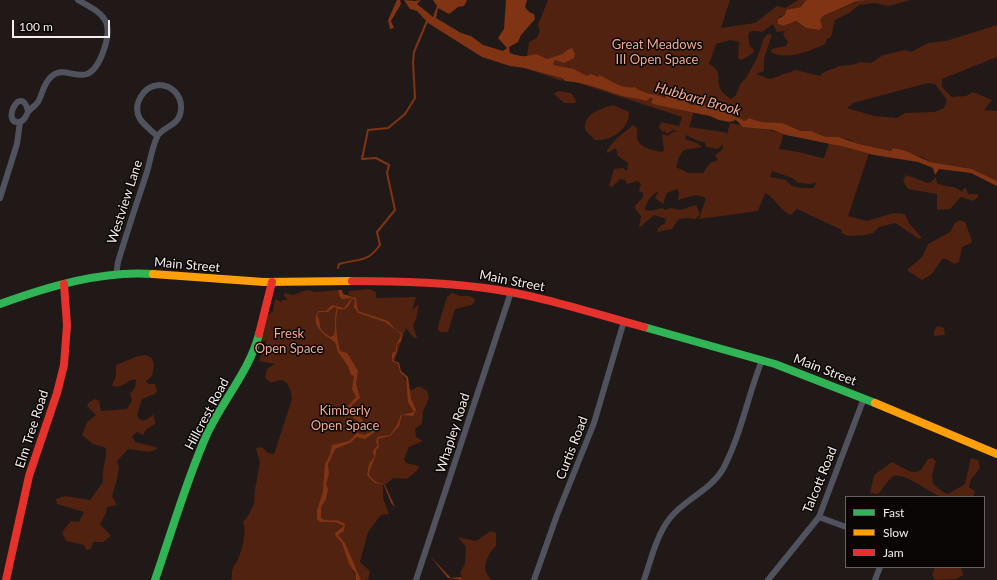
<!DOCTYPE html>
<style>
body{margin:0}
#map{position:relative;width:997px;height:580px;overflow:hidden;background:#201918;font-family:Lato,sans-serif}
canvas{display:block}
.legend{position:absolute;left:845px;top:496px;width:140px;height:72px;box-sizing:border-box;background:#090504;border:1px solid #686260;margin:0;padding:5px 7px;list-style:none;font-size:12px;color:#f6eeeb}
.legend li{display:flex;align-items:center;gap:8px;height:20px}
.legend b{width:20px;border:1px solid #686260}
.scale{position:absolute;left:12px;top:20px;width:98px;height:18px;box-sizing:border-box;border:2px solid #f6eeeb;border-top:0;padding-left:5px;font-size:12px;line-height:14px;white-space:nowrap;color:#f6eeeb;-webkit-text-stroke:3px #090504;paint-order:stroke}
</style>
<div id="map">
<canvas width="997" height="580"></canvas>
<ul class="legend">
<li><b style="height:5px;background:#30b455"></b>Fast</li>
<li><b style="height:5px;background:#ff9f0a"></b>Slow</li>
<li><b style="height:5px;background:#e5322d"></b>Jam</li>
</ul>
<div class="scale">100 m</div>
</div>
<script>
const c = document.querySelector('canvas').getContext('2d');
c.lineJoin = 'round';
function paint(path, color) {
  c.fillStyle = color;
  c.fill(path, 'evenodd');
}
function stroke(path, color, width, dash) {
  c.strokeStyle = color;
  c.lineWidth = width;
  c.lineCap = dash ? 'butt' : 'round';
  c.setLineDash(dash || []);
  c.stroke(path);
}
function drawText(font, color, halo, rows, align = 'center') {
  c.font = font + ' Lato,sans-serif';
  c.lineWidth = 3;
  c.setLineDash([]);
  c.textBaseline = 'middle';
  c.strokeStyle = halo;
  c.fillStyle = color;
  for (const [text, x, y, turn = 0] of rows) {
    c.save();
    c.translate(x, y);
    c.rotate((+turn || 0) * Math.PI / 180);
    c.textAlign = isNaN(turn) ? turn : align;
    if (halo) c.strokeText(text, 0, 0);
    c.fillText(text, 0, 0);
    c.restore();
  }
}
paint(new Path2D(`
 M548,0H730L721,28L755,23L777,6L785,8L798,0H806L801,7L785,11V15L779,17L778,21L781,26L796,21L806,28L819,30L820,19L823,16L861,0H910L889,6L875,3L859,5L849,13L835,20L831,37L827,39L825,44C811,51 785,61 771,52L772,49L786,46L788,42L783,35L785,31L777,32L773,24L762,32C747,29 747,32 750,46L755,51L749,56L741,60L738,58L739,42L730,40L716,44L709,64C724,71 715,79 721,90C723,94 728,96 731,99L736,95L740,84L746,78L757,58L764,38L768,34L772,35L764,59V71L756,74L770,79L796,70L820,76L824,72L840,66L851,65L861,62L871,63L883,55L905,50L911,52L928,43L946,41L997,25V57L942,79V87L952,97L966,96L973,92L992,100L984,110L997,111V181L972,169L930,162L922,157L893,148L891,151L859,144L848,139L826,137L811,131H801L780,123L761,122L749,118L744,121L740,118L735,117L734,114C726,115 721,109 716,105H696L689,127L724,132L727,134L730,123L784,133L779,149L799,152L822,158H824L829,143L869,153L848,216L867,221L893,213L905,214L909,223L922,238L919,239L895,223L879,227L873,233L865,235L848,236L841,233L842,230L797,209L794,211L792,215C780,212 776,198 765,193L758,211L699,219L706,198L696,195L678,200L679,192L677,189L667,193L663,204L655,198L658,192C651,194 646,203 645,210L650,211L662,208L665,210L671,208L680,210L696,205L700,214L696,219L686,218L679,219L672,229L657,232L658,228L665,223L666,219L654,215L639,228L641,216L634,207L643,197V193L639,191L641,184L638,181L627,184L625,180L620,179L612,187L609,186L614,169L623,168L627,171L628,163L618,156L616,148L607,153V150L616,139L633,125L637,128C638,132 636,137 638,141C641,148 655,151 662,152L664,150L662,134L668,136L673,132H677L673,130L667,134L665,131L662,132L659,127L661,122L679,126L682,117L563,78L562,81L528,69L532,56H527L529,42L537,38L540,30L538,25ZM928,83L935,84L947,100L944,108L935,112L905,113L897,118L874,116L847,108L853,103ZM686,135L698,141L705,142L706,147L718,149L723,144L722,150L715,155L718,160L710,163L703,173H688L676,167L679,157L684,150L702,147L697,143L685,139ZM772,171L792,178L798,183L811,184L816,182L814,188H800L792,186L786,180L770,177Z
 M558,91L571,93L576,100L575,103H564L554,94Z
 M613,105L629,112C630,128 611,142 595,140L585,130C583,113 601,109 613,105Z
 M906,175L928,183L931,182L936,177L937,183C945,188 955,184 962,192L964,188H966L968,194H978V197L973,201L961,197L950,209L937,210V194L908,189L903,181Z
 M960,220L965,222L972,241L971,243L962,247L959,262L954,264L946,259H942L932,274L922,280L908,271V269L922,257L928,244L950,232L955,223Z
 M370,289L376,292V298L416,297L412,310L419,304L416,319L413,326L417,338H414L406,328L394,362L399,364C400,374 407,378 407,388L412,390L419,386L427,391L429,398L423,411L422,424L415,429L416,437L423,441L409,447L404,459L406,463L419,466L417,471L407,479L393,478L385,485L383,484V498L389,514L381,515L368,532L360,562L370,571L368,580H361L355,566L353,572L356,574V580H231C233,576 231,572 233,568C234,564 237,563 238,559C242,550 247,532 243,522L248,516L254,504L255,489L260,463L256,448L262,447L268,453L274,454L292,399C292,393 288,380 281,380C278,380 274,382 271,383L265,378L267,369L275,364L259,361L267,340L259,343L268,315L273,311L274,303L276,299L281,302L282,300H287L284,295L285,293L293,295L307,290L315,292L338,290L339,295L345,298L354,296L348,295L349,291Z
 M452,293L460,296H469L474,298L475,301L472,305L455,309L448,332H441L438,330V326L447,297Z
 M937,326L944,328L945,335L934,336V331Z
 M146,355L152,358L154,365L152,376L146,381L149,384H155L157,391L155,394L142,399L137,415L139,419C148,423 148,416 154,415L155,424L146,430L143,435L137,432L132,436L135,442L156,447L157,449L149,452L128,449L117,461L119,467L117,479L112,496L117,505L107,507L106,513L100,524L111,536L103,542H93L91,549L86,550L84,545L66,541L62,532L71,521L79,522L84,512L60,505L57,504L56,499L65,496L90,500L103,482C101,471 107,460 106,448L93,444L82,435L87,422L96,415L87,406L89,402L95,399L99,401L101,411L127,409L132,400L130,394L135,387L136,380C127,378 122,391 112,385L116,376V365L138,356Z
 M932,458L936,461L932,476L933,484L943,492L948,494L965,484L971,458L978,460L980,468L971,479L969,487L975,491L974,496C965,498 949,499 940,496C929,493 903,470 892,477C887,481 883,489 878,494L870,493L874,475L892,462L909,471L916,472L921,470L928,459Z
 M491,531L496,533V546C490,551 483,563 486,572C487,575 489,577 491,580H463L460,573L465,564L466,547L458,537L476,541Z
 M935,567H961L963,575L956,579L935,580L932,575Z`), '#50220f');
paint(new Path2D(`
 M397,0H400L401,4L391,21L394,28L390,29L388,20Z
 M404,0L415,1L421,0L417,4L433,17L437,6L433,0H467L464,6L458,7L449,14L438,8L436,18L461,33L471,36L483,45L503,51L507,48L498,38L504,29L506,0H527L525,7L529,12L534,14L535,19L521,35L518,42L509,47L510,53C521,57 525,57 536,54L547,59L563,54L567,50L572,48L575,54L574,58L564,63L555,60L553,65L574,69L587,76L591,74L598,77L599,75C610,80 623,90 635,87C641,94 657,94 665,98L670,89L675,87L682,95L677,101L684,100L691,105H716C722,109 725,116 734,114L735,117L740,118L744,121L749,118L761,122L782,123L801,131H811L826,137H838L859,144L891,151L893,148L906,151L930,162L972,169L997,181V186L971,173L939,169L935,175L933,168L918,162L874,155L845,147L786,135L773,130L743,127L736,120L730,122L719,120L710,116L657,105L651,103L653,99L651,97L646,101C638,98 629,98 619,95C602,89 583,82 565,81L562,78L524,68L510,66L482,57L428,23L417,11L410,9Z
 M806,0H866L857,1L823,16L820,20L822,27L819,30L806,28L796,21L783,26L778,24V19L785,15L786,10L801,7Z
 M338,290H342L343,294L356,298L358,311L388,321L396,330L402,333L401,341L397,345V351L393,360L399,363L401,371L408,377L411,399L416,410L413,416L402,415L399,426L390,436L378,439L379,447L376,450C376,459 370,466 369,475L376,482L385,485L395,507L391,503L384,485L375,483L367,475L369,464L374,457L373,451L378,445L376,442L377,437L390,435L397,425L401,415L414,412L408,402L406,378L400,372L398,364L392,361V353L396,351C395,343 400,341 401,334L385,322L358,313L354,307L355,300L353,298C348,306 348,311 338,309C334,321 337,338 340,351L347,353L358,371L356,383L360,398L352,405L351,409L362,419L366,426L376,431L365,439L357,437L350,443L335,449L328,464L329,474L326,484L328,489L326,499L321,507V518C330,524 334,516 345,524L344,531L338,535L345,543L361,580H356V574L349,564L342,543L335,535V533L344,526L335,522H320L317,519V510L323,492L325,464L330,455L332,445L349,441L357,433L364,435L371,432L365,430L361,423L348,414L347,407L356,397L352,389L354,376L351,375L348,366L338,352L335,342C324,335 310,326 318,311H326L332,305L344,308L352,298L342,299L339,295ZM334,307L337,308C333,318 337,326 334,335L331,337C315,328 323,326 317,315L319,312H328Z
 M430,556L451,578L461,577L463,580L448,578Z`), '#813414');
stroke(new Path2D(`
 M338,268L339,264C359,258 366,264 380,245L377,232L395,210L387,173L389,165L376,158L362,159L368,130L388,128L405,114L415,98L413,62L414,52L427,21`), '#813414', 2);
stroke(new Path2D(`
 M20,122C27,119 25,115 29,111C32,107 37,105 39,100C43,92 44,82 52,76C63,67 75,78 87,74C100,69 112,34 106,22C101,11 88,6 78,0
 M20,122C0,125 21,82 28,111
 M0,198L17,144L20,122
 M116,275L118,262C127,232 137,202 147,172C150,161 152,148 157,137C162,126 180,127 181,109C182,96 172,85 159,85C143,86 132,105 140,119C144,125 152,131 157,136
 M819,517L846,527
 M416,580L511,292
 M534,580L557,515L594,423L624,321
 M644,580C651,560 656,536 670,518C685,499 710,491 723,469C741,435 748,395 762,360
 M768,580L819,517L864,398
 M875,580L880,567`), '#50535d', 6);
stroke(new Path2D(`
 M0,304C47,287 102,270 153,274
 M644,327L775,364L875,403
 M155,580C172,531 186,481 207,434C223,400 250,370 259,334`), '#30b455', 8);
stroke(new Path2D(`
 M153,274L264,282L352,281
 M875,403L997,454`), '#ff9f0a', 8);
stroke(new Path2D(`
 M352,281C397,281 441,282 485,288C539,295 592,313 644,327
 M259,334L272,282
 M6,580L29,476L57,393L64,365L67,325L64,284`), '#e5322d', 8);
drawText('13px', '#f2aa90', '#090504', [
 ["Great Meadows",657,45],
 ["III Open Space",657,60],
 ["Fresk",289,334],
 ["Open Space",289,349],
 ["Kimberly",345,411],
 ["Open Space",345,426]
]);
drawText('13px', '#f6eeeb', '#090504', [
 ["Westview Lane",125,202,-72],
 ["Main Street",187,265,5],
 ["Main Street",512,281,11],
 ["Main Street",825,370,21],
 ["Hillcrest Road",207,414,-62],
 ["Elm Tree Road",32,429,-72],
 ["Whapley Road",453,433,-72],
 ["Curtis Road",572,448,-69],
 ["Talcott Road",820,480,-68]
]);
drawText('italic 14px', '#f7ae94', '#090504', [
 ["Hubbard Brook",698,99,16]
]);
</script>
